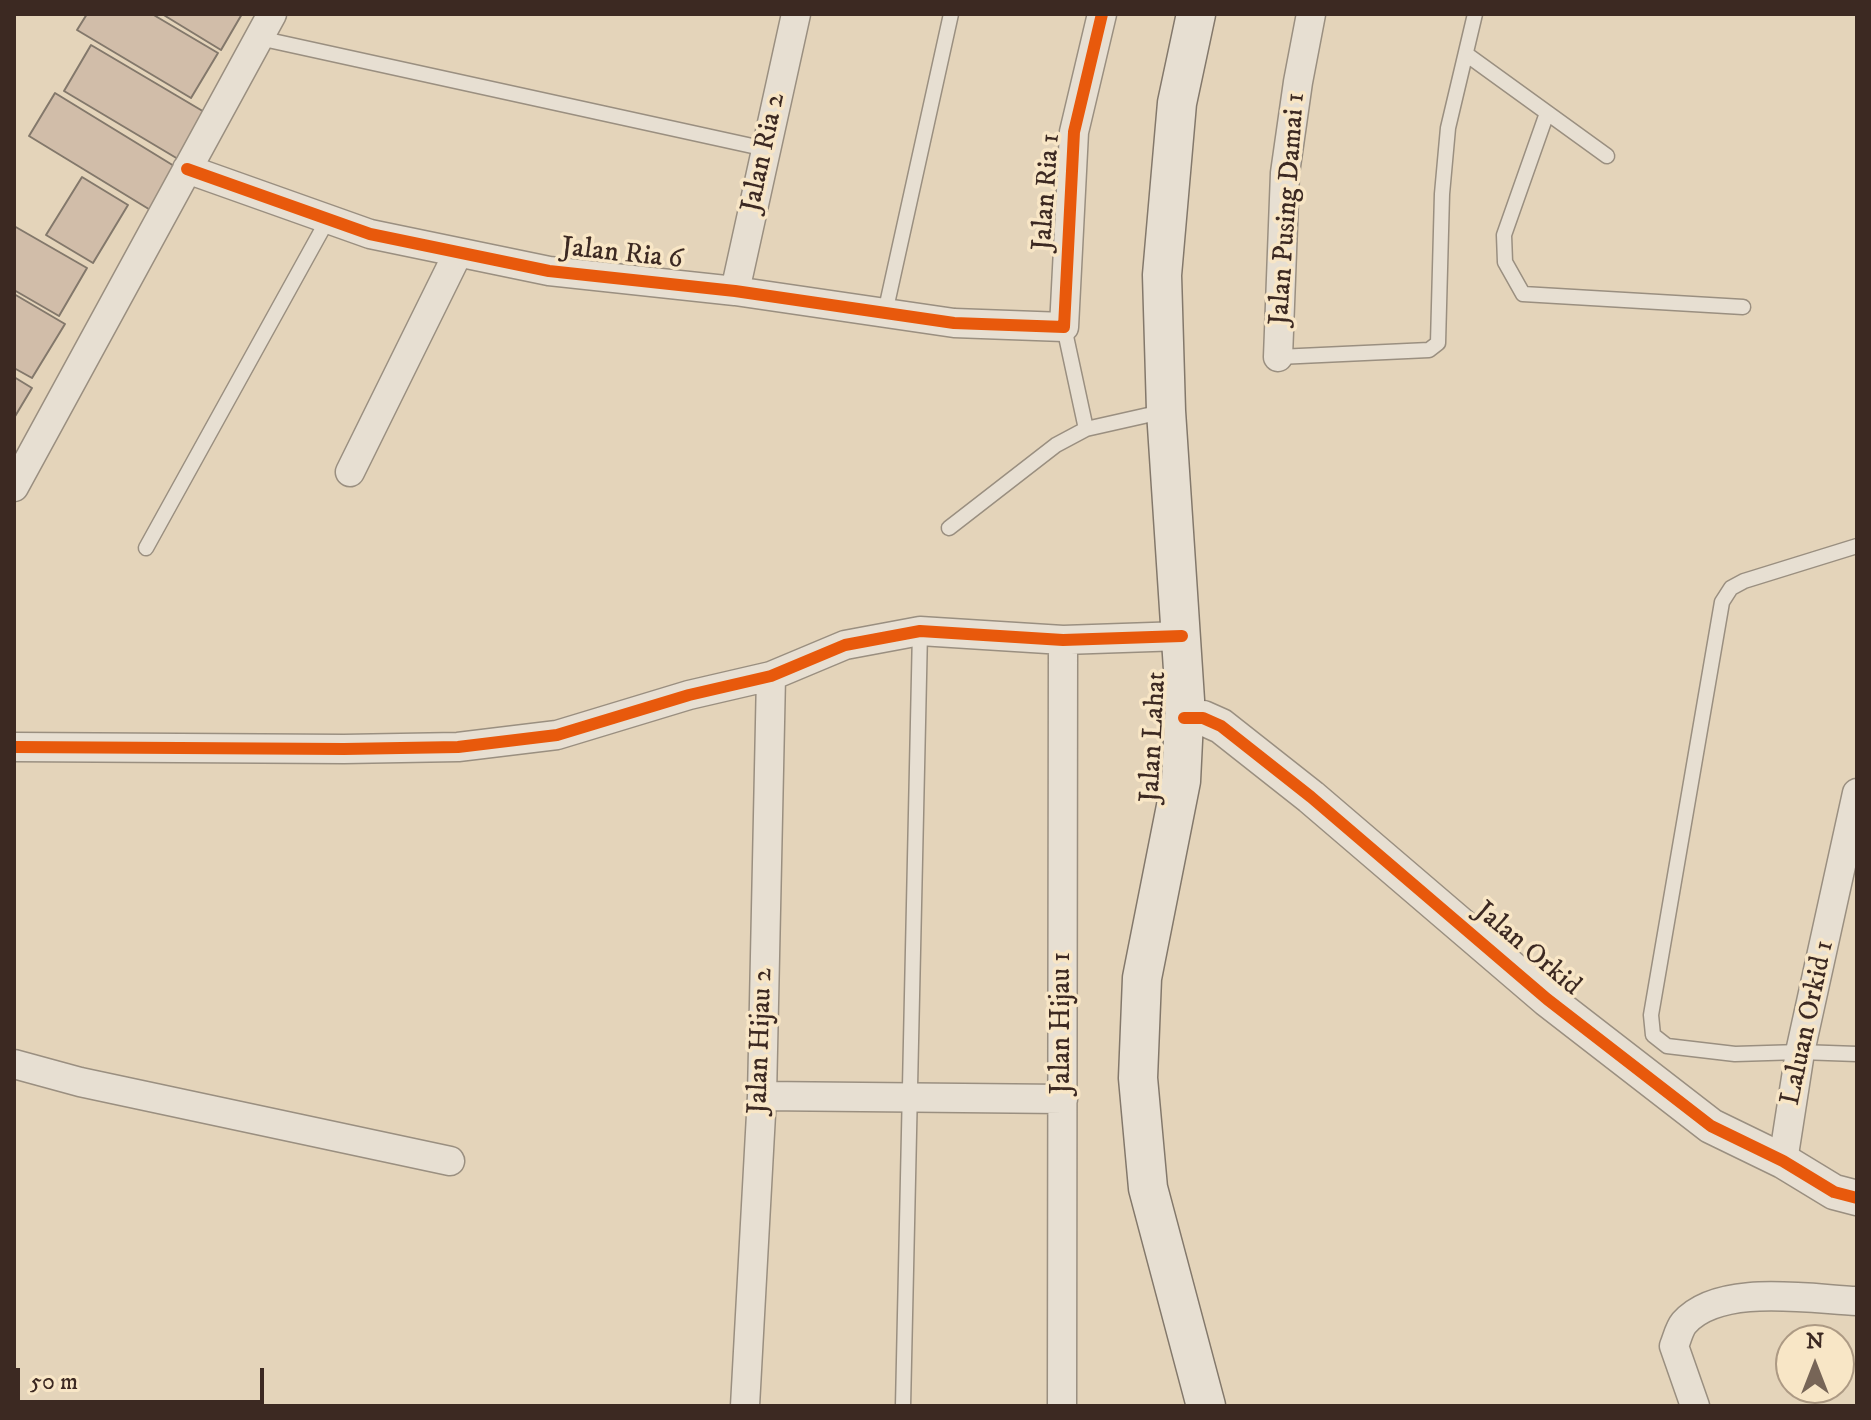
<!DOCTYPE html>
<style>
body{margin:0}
#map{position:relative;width:1871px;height:1420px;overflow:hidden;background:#e4d4ba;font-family:"IM FELL DW Pica",serif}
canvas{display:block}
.frame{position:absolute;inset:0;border:16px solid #3c2922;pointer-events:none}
.north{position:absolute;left:1775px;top:1324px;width:80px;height:80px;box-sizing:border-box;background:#f8e6c6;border:2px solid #ad9a84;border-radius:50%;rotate:0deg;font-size:22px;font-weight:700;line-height:32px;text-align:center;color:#3c2922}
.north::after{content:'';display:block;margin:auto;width:28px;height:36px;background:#776557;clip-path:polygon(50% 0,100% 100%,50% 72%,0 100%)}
.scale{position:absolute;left:16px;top:1368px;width:248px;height:36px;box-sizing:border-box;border:4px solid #3c2922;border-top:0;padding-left:10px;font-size:24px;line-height:28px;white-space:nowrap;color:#3c2922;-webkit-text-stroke:6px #f8e6c6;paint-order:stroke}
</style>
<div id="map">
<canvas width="1871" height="1420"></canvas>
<div class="frame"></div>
<div class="north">N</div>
<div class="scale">50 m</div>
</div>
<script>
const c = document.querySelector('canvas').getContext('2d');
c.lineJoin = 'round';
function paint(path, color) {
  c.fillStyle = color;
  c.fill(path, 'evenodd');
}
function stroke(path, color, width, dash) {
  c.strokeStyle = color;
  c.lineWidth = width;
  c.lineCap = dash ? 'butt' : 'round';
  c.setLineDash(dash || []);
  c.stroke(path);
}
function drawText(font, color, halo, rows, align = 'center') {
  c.font = font + ' "IM FELL DW Pica",serif';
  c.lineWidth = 7;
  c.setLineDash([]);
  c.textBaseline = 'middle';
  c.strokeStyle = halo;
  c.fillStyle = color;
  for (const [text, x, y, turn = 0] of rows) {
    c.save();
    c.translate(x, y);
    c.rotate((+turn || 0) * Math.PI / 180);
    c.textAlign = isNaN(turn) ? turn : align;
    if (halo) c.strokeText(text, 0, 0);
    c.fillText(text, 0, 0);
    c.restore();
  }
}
const building = new Path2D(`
 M87,14H152L218,53L191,98L77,30Z
 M162,14H242L221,50Z
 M91,45L206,113L178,159L64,91Z
 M55,93L179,169L152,211L29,136Z
 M82,177L128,205L93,263L46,235Z
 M14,226L87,268L59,316L14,290Z
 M14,294L65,324L32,378L14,368Z
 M14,377L32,388L14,418Z`);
paint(building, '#d1bda9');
stroke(building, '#83786b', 2);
const service = new Path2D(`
 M259,38L766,149
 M1466,54L1607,156
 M1547,113L1504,235L1505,262L1523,294L1743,307
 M885,313L951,14
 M1064,327L1086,429
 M1278,357L1429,350L1438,343L1442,194L1448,128L1475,14
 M949,528L1056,445L1086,429L1166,411
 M1857,546L1744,581L1731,588L1722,602L1651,1015L1653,1035L1667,1046L1735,1054L1800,1052L1857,1054
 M146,548L328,219
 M903,1406L920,631`);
const minor = new Path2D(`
 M187,169L370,234L549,271L735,291L954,323L1064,327L1074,132L1102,14
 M735,291L796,14
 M1278,357L1285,173L1298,82L1311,14
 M350,472L458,253
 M14,487L272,14
 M14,747L344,749L458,747L557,735L689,695L771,676L845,645L920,631L1063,640L1182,636
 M14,1064L80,1082L450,1161
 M762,1096L1063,1099
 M1783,1161L1800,1052L1857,793
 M745,1406L762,1096L771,676
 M1062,1406L1063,640
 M1695,1406L1674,1346C1677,1339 1679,1329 1684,1323C1719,1283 1809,1299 1857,1301`);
const tertiary = new Path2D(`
 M1184,718H1203L1221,726L1311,797L1547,999L1711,1126L1783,1161L1834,1192L1857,1198`);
const secondary = new Path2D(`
 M1196,14L1177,103L1162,275L1166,411L1185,700L1181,781L1142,978L1138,1078L1148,1188L1206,1406`);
stroke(service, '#9a8f80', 17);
stroke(minor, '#9a8f80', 31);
stroke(tertiary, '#9a8f80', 37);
stroke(secondary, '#83786b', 41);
stroke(service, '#e7dfd2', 14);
stroke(minor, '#e7dfd2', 28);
stroke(tertiary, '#e7dfd2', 34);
stroke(secondary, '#e7dfd2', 38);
stroke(new Path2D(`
 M187,169L370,234L549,271L735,291L954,323L1064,327L1074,132L1102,14
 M1184,718H1203L1221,726L1311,797L1547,999L1711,1126L1783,1161L1834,1192L1857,1198
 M14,747L344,749L458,747L557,735L689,695L771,676L845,645L920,631L1063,640L1182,636`), '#e8590c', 12);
drawText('28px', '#3c2922', '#f8e6c6', [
 ["Jalan Ria 2",765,153,-78],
 ["Jalan Ria 1",1048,192,-86],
 ["Jalan Pusing Damai 1",1289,209,-86],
 ["Jalan Ria 6",622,255,6],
 ["Jalan Lahat",1155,737,-87],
 ["Jalan Orkid",1527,950,40],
 ["Jalan Hijau 1",1063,1023,-90],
 ["Laluan Orkid 1",1809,1023,-78],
 ["Jalan Hijau 2",762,1041,-88]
]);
</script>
